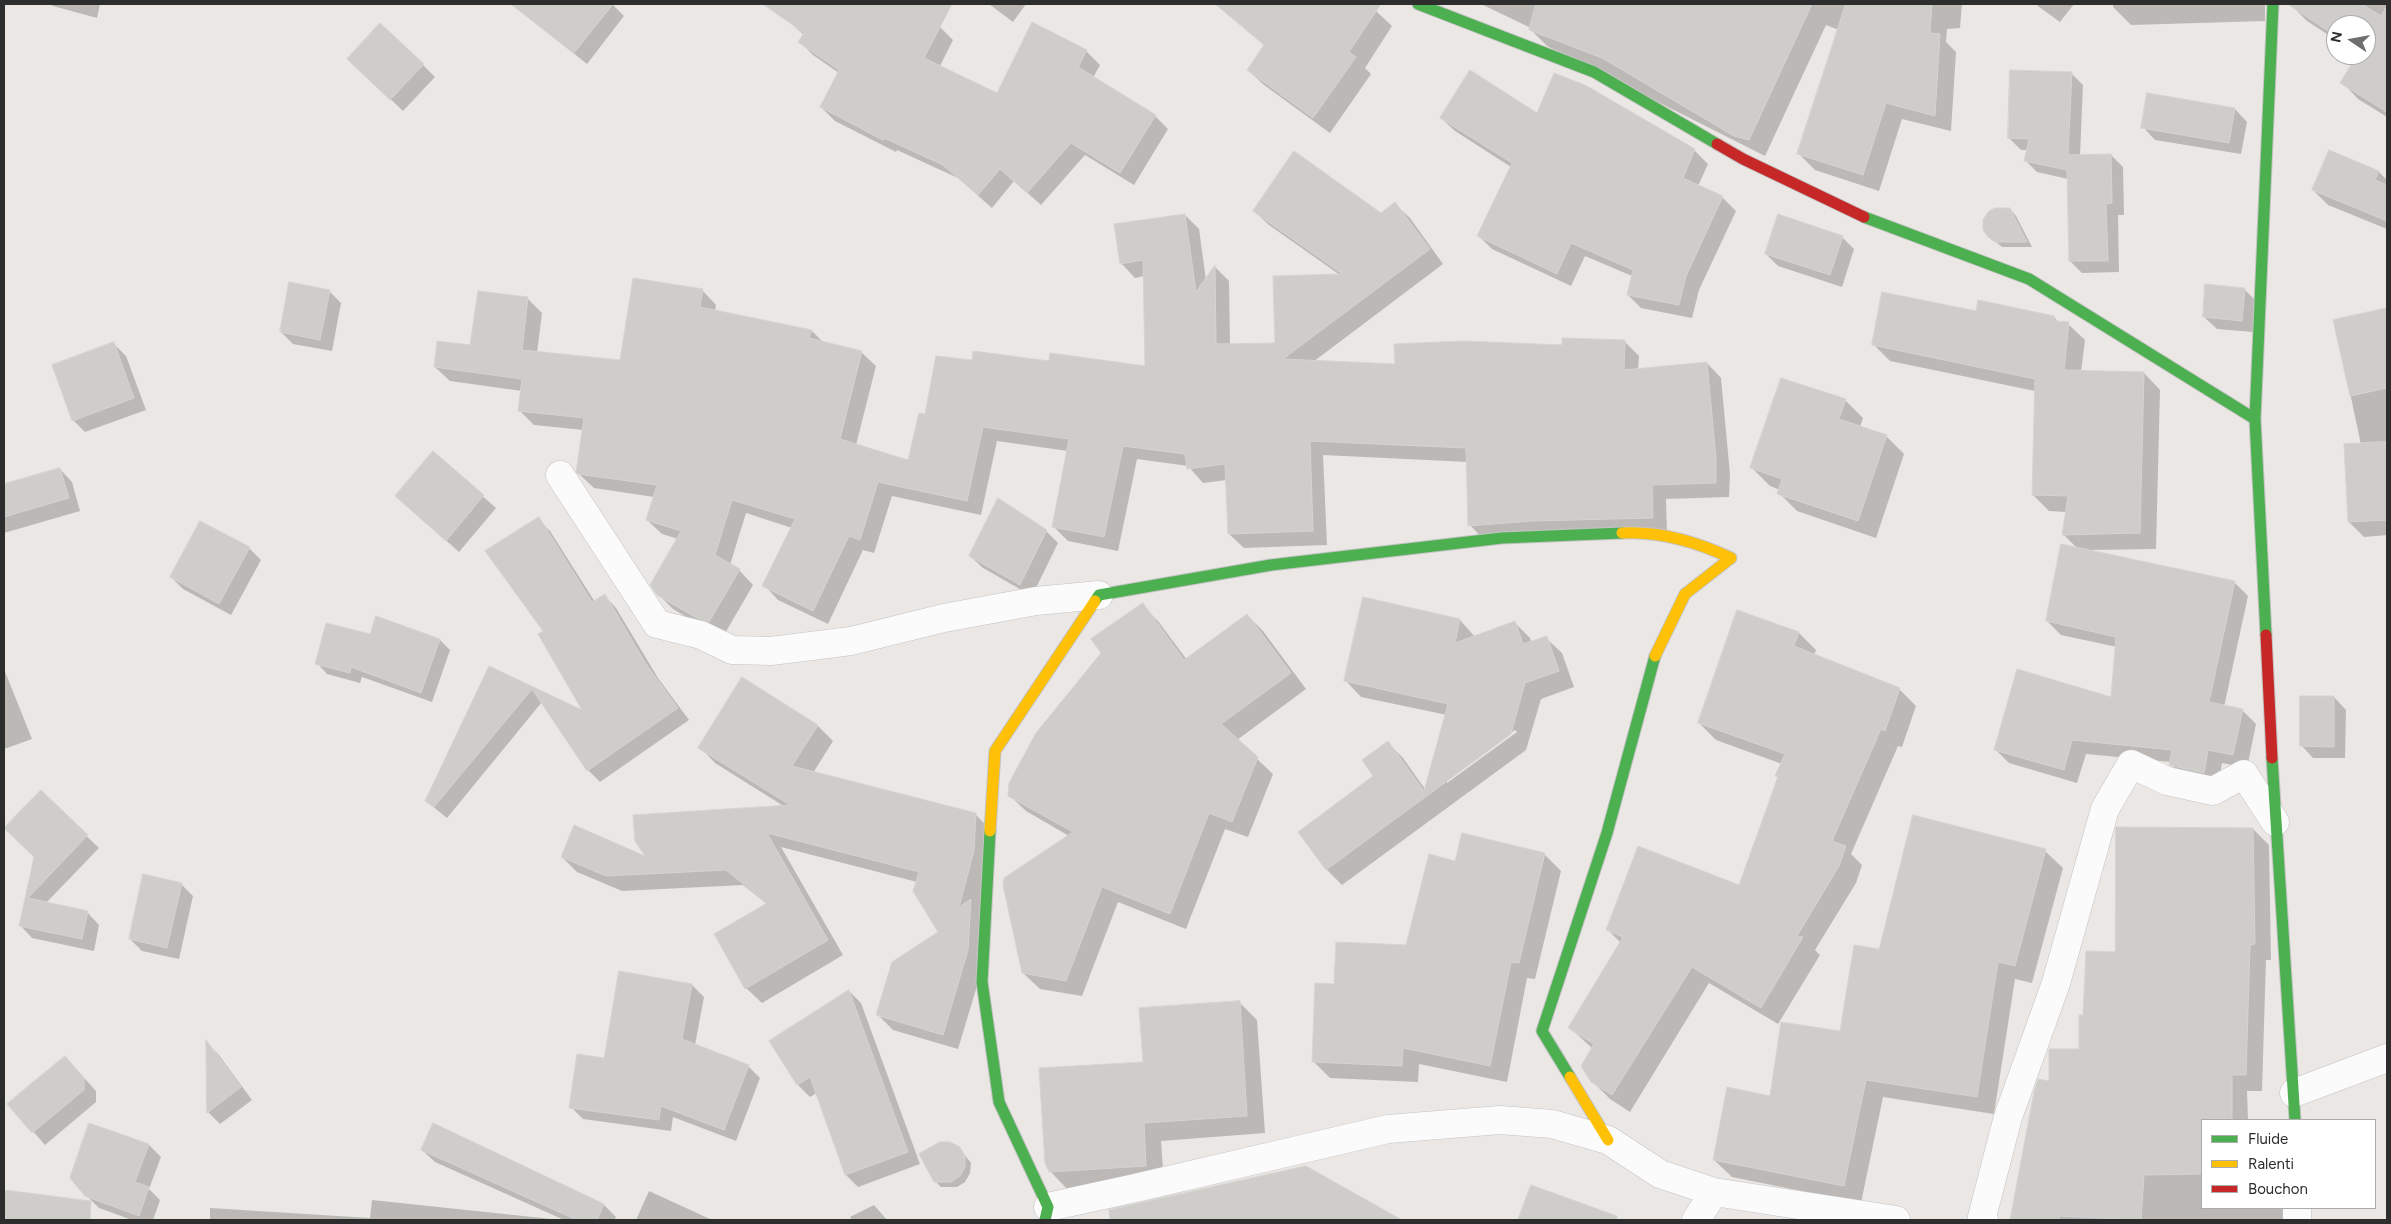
<!DOCTYPE html>
<style>
body{margin:0}
#map{position:relative;width:2391px;height:1224px;overflow:hidden;background:#eae7e4;font-family:Figtree,sans-serif}
canvas{display:block}
.frame{position:absolute;inset:0;border:5px solid #2d2d2d;pointer-events:none}
.legend{position:absolute;left:2201px;top:1119px;width:175px;height:90px;box-sizing:border-box;background:#fff;border:1px solid #ababab;margin:0;padding:6px 9px;list-style:none;font-size:15px;color:#2d2d2d}
.legend li{display:flex;align-items:center;gap:10px;height:25px}
.legend b{width:25px;border:1px solid #ababab}
.north{position:absolute;left:2326px;top:15px;width:50px;height:50px;box-sizing:border-box;background:#fff;border:1px solid #ababab;border-radius:50%;rotate:282deg;font-size:14px;font-weight:700;line-height:20px;text-align:center;color:#2d2d2d}
.north::after{content:'';display:block;margin:auto;width:18px;height:22px;background:#6f6e6d;clip-path:polygon(50% 0,100% 100%,50% 72%,0 100%)}
</style>
<div id="map">
<canvas width="2391" height="1224"></canvas>
<div class="frame"></div>
<ul class="legend">
<li><b style="height:6px;background:#4caf50"></b>Fluide</li>
<li><b style="height:6px;background:#ffc107"></b>Ralenti</li>
<li><b style="height:6px;background:#c62828"></b>Bouchon</li>
</ul>
<div class="north">N</div>
</div>
<script>
const c = document.querySelector('canvas').getContext('2d');
c.lineJoin = 'round';
function paint(path, color) {
  c.fillStyle = color;
  c.fill(path, 'evenodd');
}
function stroke(path, color, width, dash) {
  c.strokeStyle = color;
  c.lineWidth = width;
  c.lineCap = dash ? 'butt' : 'round';
  c.setLineDash(dash || []);
  c.stroke(path);
}
paint(new Path2D(`
 M50,4H100L97,18L53,6Z
 M512,4H612L624,16L587,64Z
 M798,4H895L940,27L953,40L940,66L998,94L1086,51L1100,65L1093,78L1155,116L1168,129L1134,185L1085,155L1041,205L1014,181L992,208L958,178L897,150L896,152L835,121L821,107L839,73L813,55L800,42L804,35L787,20Z
 M989,4H1026L1013,22Z
 M1215,4H1365L1376,11L1392,26L1365,68L1371,74L1330,133L1264,85L1248,70L1265,46Z
 M1481,4H1962L1960,28L1947,29L1946,42L1956,52L1951,131L1902,119L1879,191L1815,170L1799,154L1839,30L1826,25L1765,156L1547,46L1531,30V28Z
 M2035,4H2074L2060,22Z
 M2113,4H2265V21L2131,25L2113,7Z
 M2290,4H2387V117L2358,99L2342,82L2358,55H2366V25H2336V40L2307,21Z
 M423,65L435,77L403,111L361,71Z
 M2071,73L2083,85L2080,156L2111,155L2123,167L2124,215H2118L2119,272L2082,273L2070,261L2068,179L2037,172L2025,160L2028,150H2021L2009,138Z
 M2235,109L2247,122L2241,154L2155,140L2143,127Z
 M1538,115L1694,150L1708,164L1698,186L1722,197L1736,211L1699,290L1692,318L1641,308L1628,295L1632,276L1585,256L1571,286L1492,249L1479,236L1511,167L1455,131L1441,118Z
 M2379,172L2387,180V229L2328,205L2313,190Z
 M1395,204L1410,218L1443,264L1313,362L1397,365L1624,341L1639,356L1638,370L1707,363L1721,378L1730,474L1729,497L1666,499L1667,532L1484,540L1470,525L1468,462L1323,455L1327,545L1244,548L1229,534L1227,480L1203,483L1188,466L1137,459L1118,551L1068,541L1053,526L1068,451L997,441L981,515L892,496L874,553L863,550L828,624L778,600L764,585L792,528L746,513L730,565L739,570L753,585L724,635L711,632L673,609L658,594L678,539L662,534L647,520L654,497L594,488L579,474L584,430L534,425L520,411L522,391L450,381L435,367L472,346L479,293L528,299L542,313L537,353L621,362L702,290L716,305L715,311L812,331L824,343L861,352L876,366L856,445L909,462L926,416L973,361L1146,367L1144,276L1135,278L1121,263L1185,215L1199,229L1206,280L1215,267L1229,281L1230,345L1276,344L1340,275L1269,225L1254,211L1381,214Z
 M2010,209L2016,216L2032,247H2002L1989,236Z
 M1842,237L1854,249L1842,287L1778,266L1766,254Z
 M2244,289L2256,301L2253,332L2217,329L2204,317Z
 M329,291L341,303L332,351L293,344L281,332Z
 M2387,310V535L2364,537L2349,522L2361,445L2335,321Z
 M1977,312L2054,317L2059,323L2068,324L2085,340L2081,372L2144,373L2160,390L2156,549L2089,550L2234,582L2248,596L2224,707L2242,710L2256,724L2247,768L2222,763L2218,786L2184,778L2171,764V762L2086,754L2077,783L2009,763L1995,749L2112,698L2117,647L2061,635L2047,621L2078,549L2063,534L2067,512L2049,511L2033,495L2035,391L1890,361L1873,344Z
 M114,344L126,356L146,410L85,432L73,420Z
 M1845,400L1863,418L1860,427L1886,436L1904,454L1876,538L1797,511L1779,493L1780,490L1770,486L1752,468Z
 M433,453L496,508L459,552L396,496Z
 M60,469L72,482L80,511L4,533V486Z
 M538,519L550,531L595,602L605,596L616,608L658,678L689,720L600,782L588,770L542,702L447,818L426,801L490,668L585,713L544,631Z
 M1046,531L1058,543L1032,596L983,568L970,556Z
 M249,548L261,560L231,615L183,589L171,577Z
 M1142,605L1158,621L1187,660L1247,615L1263,631L1306,689L1237,740L1273,774L1248,837L1225,829L1186,929L1118,902L1082,996L1040,989L1023,973L1069,836L1026,811L1009,795Z
 M377,617L440,640L450,650L432,702L362,677L360,683L327,674L317,663L370,635Z
 M1460,620L1475,637L1515,623L1530,638L1532,643L1546,638L1562,653L1574,687L1541,699L1526,750L1342,885L1326,869L1375,777L1388,743L1403,758L1425,789L1447,715L1361,697L1346,681ZM1515,730L1517,732L1447,783V780Z
 M1799,633L1816,650L1814,655L1899,689L1916,706L1902,747L1898,746L1851,854L1862,865L1856,883L1815,950L1820,955L1778,1024L1709,983L1630,1112L1610,1099L1592,1081L1593,1049L1569,1027L1621,943L1608,930L1740,887L1782,764L1716,740L1699,723Z
 M4,669L32,739L4,749Z
 M2334,697L2346,710L2345,758H2313L2301,745Z
 M818,726L833,741L813,773L975,814L991,830L983,966L958,1049L893,1030L877,1014L940,933L917,882L781,847L843,955L762,1003L746,988L767,904L743,885L622,891L577,872L562,857L648,859L785,807L715,763L700,747Z
 M41,792L99,848L46,903L87,912L99,925L94,951L32,938L20,925L35,857Z
 M2253,829L2269,845L2271,960H2266L2262,1091H2247L2248,1120H2202V1208H2288L2299,1220H2015L2012,1217L2050,1082L2080,1051L2084,1016L2116,953Z
 M2045,851L2063,868L2032,983L2015,979L1994,1114L1883,1097L1861,1203L1732,1177L1714,1160L1771,1097L1841,1032L1880,950Z
 M1544,854L1561,871L1535,979L1527,978L1507,1082L1419,1064L1418,1082L1330,1078L1314,1062L1335,985L1407,946L1456,862Z
 M181,884L193,896L179,959L142,951L130,939Z
 M692,985L704,997L695,1045L748,1066L760,1078L736,1141L673,1117L671,1131L583,1119L571,1107L605,1059Z
 M849,991L861,1003L920,1164L858,1187L846,1175L817,1093L810,1097L798,1085L771,1042Z
 M1239,1002L1257,1020L1265,1133L1161,1141L1164,1184L1068,1190L1050,1171L1144,1063Z
 M207,1043L218,1054L252,1100L220,1124L208,1112Z
 M65,1057L96,1091V1102L45,1145L9,1104Z
 M434,1124L604,1205L616,1217L614,1220H564L435,1162L422,1150Z
 M149,1145L161,1157L149,1189L160,1200L153,1220H132L99,1208L86,1195Z
 M959,1148L971,1163L970,1173L965,1182L957,1187H941L935,1181Z
 M1306,1167L1399,1220H1168L1164,1199Z
 M1532,1187L1584,1215L1582,1220H1520Z
 M4,1191L58,1209L56,1220H4Z
 M649,1191L710,1219L711,1220H636Z
 M372,1200L561,1220H210V1208L370,1218Z
 M874,1205L887,1220H852L850,1217Z`), '#0003');
const building = new Path2D(`
 M511,4H613L574,53Z
 M763,4H952L924,58L997,93L1032,22L1087,50L1078,67L1156,115L1120,173L1071,143L1027,193L1000,169L978,195L943,165L884,138L883,140L820,107L839,70L798,42L804,33Z
 M1216,4H1381L1349,52L1356,57L1313,118L1247,70L1264,45Z
 M1536,4H1812L1749,140L1734,136L1602,58L1529,30Z
 M1846,4H1932L1930,33L1940,34L1935,116L1886,103L1863,175L1797,154Z
 M2288,4H2362L2381,16L2387,6V112L2340,83L2357,55H2366V25H2336V36Z
 M380,23L424,64L390,100L347,59Z
 M1470,70L1537,113L1554,73L1587,86L1695,149L1683,178L1723,196L1686,276L1679,305L1627,295L1633,270L1571,243L1557,274L1477,236L1512,163L1440,118Z
 M2010,70L2072,72L2068,155L2111,154L2112,203L2106,204L2108,261H2069L2067,170L2024,161L2029,139L2008,138Z
 M2147,93L2235,108L2229,143L2141,128Z
 M2329,150L2379,171L2375,180L2387,185V221L2312,190Z
 M1294,151L1381,213L1395,202L1430,249L1283,359L1395,364L1394,344L1463,341L1562,345V338L1625,340L1624,370L1707,362L1716,459V483L1652,485L1653,518L1532,521L1468,526L1466,448L1310,441L1313,531L1228,534L1225,464L1187,469L1185,454L1123,446L1104,537L1052,527L1069,439L983,427L967,501L878,482L860,540L849,536L813,611L762,586L795,519L732,500L715,555L740,569L709,622L695,617L657,595L650,585L681,531L646,520L657,485L578,474L576,472L584,418L518,411L522,379L434,367L437,341L470,345L478,291L528,297L522,350L620,360L633,278L703,289L700,307L812,330L809,338L862,351L840,439L908,460L919,413L925,414L936,356L972,360L973,351L1049,361L1050,353L1145,366L1143,260L1120,264L1114,224L1185,214L1196,292L1215,265L1216,344L1275,343L1273,276L1342,274L1253,211Z
 M1995,208H2010L2027,242H1995L1988,237L1983,230V220L1988,212Z
 M1778,214L1843,236L1830,275L1765,254Z
 M289,282L330,290L320,340L280,332Z
 M2205,284L2245,288L2242,321L2203,317Z
 M1882,292L1976,311L1978,300L2054,316V321L2069,322L2064,370L2144,372L2140,533L2062,535L2068,496L2032,495L2035,379L1872,345Z
 M2387,308V388L2350,396L2333,320Z
 M114,342L134,398L72,421L52,365Z
 M1781,378L1846,399L1839,419L1887,435L1858,521L1777,494L1782,479L1750,468Z
 M2387,442V520L2348,522L2344,444Z
 M433,451L484,495L446,541L395,496Z
 M60,468L69,498L4,517V484Z
 M998,498L1047,530L1020,585L969,556Z
 M539,517L592,602L605,594L646,664L678,708L587,771L532,689L434,807L425,801L489,666L582,710L538,634L543,631L485,551Z
 M200,521L250,547L219,604L170,577Z
 M2061,544L2235,581L2209,702L2243,709L2233,755L2208,750L2204,773L2169,765L2172,750L2072,740L2064,770L1994,750L2017,669L2111,697L2116,637L2046,621Z
 M1363,597L1460,619L1455,643L1515,621L1523,644L1547,636L1559,671L1525,683L1511,734L1326,870L1298,832L1373,776L1362,760L1388,741L1424,791L1448,704L1344,681Z
 M1143,603L1184,660L1247,614L1291,673L1221,724L1258,757L1232,822L1209,813L1170,914L1102,887L1066,981L1022,973L1003,885L1004,878L1073,832L1008,796L1009,783L1036,733L1101,653L1091,639Z
 M1737,610L1799,632L1794,646L1900,688L1885,731L1881,729L1832,841L1846,846L1839,866L1797,936L1803,937L1761,1008L1692,967L1612,1095L1591,1082L1581,1066L1594,1044L1568,1028L1623,937L1606,930L1638,846L1739,885L1778,777L1775,776L1785,754L1698,723Z
 M376,616L440,639L421,693L351,667L350,673L315,664L326,623L370,634Z
 M742,677L818,725L792,766L976,813L974,851L959,907L971,899L968,950L943,1035L876,1015L892,962L938,932L913,891L919,872L767,833L828,940L745,989L714,934L767,903L726,870L606,876L561,857L574,825L645,856L635,841L633,815L790,805L698,748Z
 M2300,696H2334V747L2300,746Z
 M41,790L88,835L28,898L88,911L82,939L19,926L34,857L4,828Z
 M1913,815L2046,849L2015,966L1998,962L1977,1097L1866,1080L1844,1186L1713,1160L1727,1087L1770,1096L1781,1022L1840,1031L1854,945L1879,949Z
 M2116,827L2253,828L2255,944L2250,945L2246,1075H2232V1120H2202V1174L2144,1175L2141,1220L2059,1216V1220H2010L2034,1092L2038,1079L2049,1081V1049H2079V1015H2083L2086,951L2115,952Z
 M1462,833L1545,853L1519,963L1511,962L1490,1066L1403,1048L1402,1066L1312,1062L1315,983L1334,984L1336,942L1406,945L1429,854L1455,861Z
 M143,874L182,883L167,948L129,939Z
 M619,971L692,984L682,1039L749,1065L724,1130L661,1106L659,1120L569,1108L577,1054L604,1058Z
 M849,990L908,1152L845,1175L810,1077L797,1085L769,1041Z
 M1240,1001L1247,1116L1144,1123L1146,1166L1049,1172L1045,1163L1039,1068L1143,1062L1139,1008Z
 M206,1040L241,1087L207,1113Z
 M65,1056L84,1078V1090L32,1133L7,1104Z
 M89,1123L149,1144L135,1182L149,1187L139,1216L85,1196L70,1178Z
 M433,1123L604,1204L597,1220H577L421,1150Z
 M940,1142H950L960,1147L965,1156V1167L960,1176L951,1182H934L919,1154Z
 M1306,1166L1402,1220H1110L1109,1210Z
 M1531,1185L1617,1216V1220H1518Z
 M4,1190L91,1201L90,1220H4Z`);
paint(building, '#cfcdca');
stroke(building, '#d5d3d0', 1);
const street = new Path2D(`
 M560,475L657,624L701,635L732,650L771,651L851,641L944,618L1036,601L1099,595
 M2294,1093L2387,1058
 M1048,1207L1131,1189L1388,1129L1500,1120L1552,1124L1608,1140L1660,1174L1714,1192L1896,1220
 M2297,1208V1220
 M1696,1220L1714,1192
 M1984,1220L1982,1217L2008,1117L2056,983L2105,809L2131,764L2167,781L2213,791L2244,774L2275,822`);
const fast = new Path2D(`
 M1418,4L1594,72L1717,144
 M1864,217L2029,279L2255,419
 M1095,601L1099,595L1271,565L1502,538L1622,533
 M2266,635L2255,419L2273,4
 M2272,758L2295,1120
 M990,831L982,982L999,1102L1048,1207L1045,1220
 M1570,1077L1542,1031L1607,833L1655,656`);
const slow = new Path2D(`
 M1622,533C1660,531 1697,542 1731,558L1685,594L1655,656
 M990,831L995,751L1095,601
 M1570,1077L1608,1140`);
const jam = new Path2D(`
 M1717,144L1743,159L1864,217
 M2266,635L2272,758`);
stroke(street, '#c4c3c4', 29);
stroke(fast, '#c4c3c4', 13);
stroke(slow, '#c4c3c4', 13);
stroke(jam, '#c4c3c4', 13);
stroke(street, '#fcfbfb', 28);
stroke(fast, '#4caf50', 11);
stroke(slow, '#ffc107', 11);
stroke(jam, '#c62828', 11);
</script>
